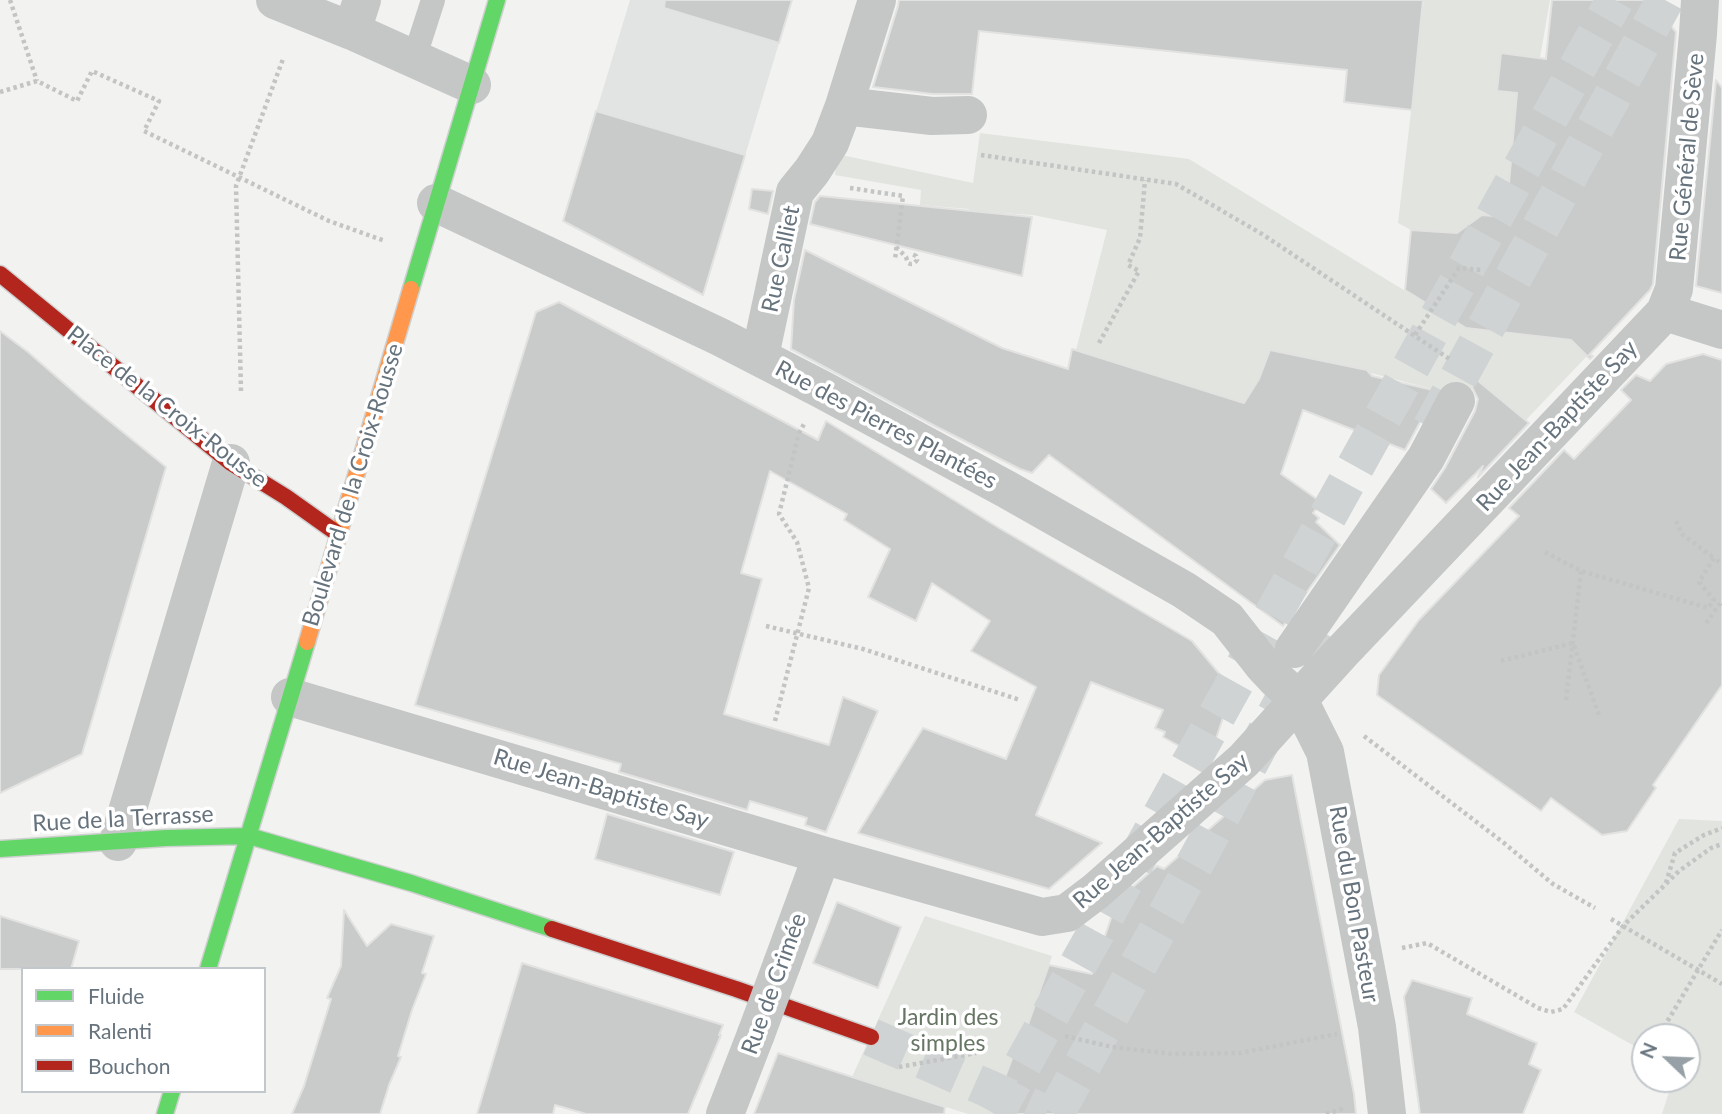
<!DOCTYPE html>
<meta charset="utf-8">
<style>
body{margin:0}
#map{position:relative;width:1722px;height:1114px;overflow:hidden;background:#f2f3f1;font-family:Lato,sans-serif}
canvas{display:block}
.legend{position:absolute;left:21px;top:967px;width:245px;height:126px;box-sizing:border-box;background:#fff;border:2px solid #c2c7cb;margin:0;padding:9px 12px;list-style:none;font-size:21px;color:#66737d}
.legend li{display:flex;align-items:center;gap:14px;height:35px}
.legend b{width:35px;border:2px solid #c2c7cb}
.north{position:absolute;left:1631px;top:1023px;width:70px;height:70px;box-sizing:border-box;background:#fff;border:2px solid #c2c7cb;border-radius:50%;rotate:293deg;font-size:19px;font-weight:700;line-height:28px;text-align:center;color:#66737d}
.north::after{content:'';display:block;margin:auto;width:24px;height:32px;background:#97a0a6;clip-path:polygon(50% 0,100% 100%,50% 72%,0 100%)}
</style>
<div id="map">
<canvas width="1722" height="1114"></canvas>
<ul class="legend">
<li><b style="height:9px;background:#63d668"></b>Fluide</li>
<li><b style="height:9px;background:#ff974d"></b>Ralenti</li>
<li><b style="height:9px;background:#b3261e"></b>Bouchon</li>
</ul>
<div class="north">N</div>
</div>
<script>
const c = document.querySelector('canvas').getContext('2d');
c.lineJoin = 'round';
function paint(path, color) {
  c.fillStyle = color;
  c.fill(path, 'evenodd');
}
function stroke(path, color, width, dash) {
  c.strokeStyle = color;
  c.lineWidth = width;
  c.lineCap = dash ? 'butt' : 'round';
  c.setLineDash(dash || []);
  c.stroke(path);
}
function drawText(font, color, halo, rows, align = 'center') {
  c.font = font + ' Lato,sans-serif';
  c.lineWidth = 7;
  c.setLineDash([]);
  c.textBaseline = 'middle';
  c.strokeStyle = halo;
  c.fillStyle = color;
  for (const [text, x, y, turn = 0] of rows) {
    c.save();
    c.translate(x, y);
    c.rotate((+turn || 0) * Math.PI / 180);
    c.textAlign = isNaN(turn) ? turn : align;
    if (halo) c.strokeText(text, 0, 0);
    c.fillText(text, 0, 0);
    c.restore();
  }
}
paint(new Path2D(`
 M630,0H792L703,295L563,221Z`), '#e2e4e3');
paint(new Path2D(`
 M1424,0H1550L1540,58L1502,54L1517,93L1508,199L1511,202L1492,216L1482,215L1475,220L1473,234L1411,230L1398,223Z
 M980,133L1189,159L1466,328L1571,340L1587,356L1526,420L1477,380L1464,401L1452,394L1332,363L1270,351L1249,405L1076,350L1107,230L1033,215L969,211V209L920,205L921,190L835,175L837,154L973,183Z
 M1679,819L1722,821V1114H1662L1673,1079H1687V1037H1645V1052L1574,1012Z
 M925,916L1052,956L1026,1036L991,1114H968L852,1077Z`), '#e1e4df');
const building = new Path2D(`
 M665,0H792L779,43L664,8Z
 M899,0H1423L1412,110L1344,102L1347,70L979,31L972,94H933L873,87L898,6Z
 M1552,0H1650L1676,32L1653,284L1650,290L1589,355L1593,356L1590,359L1571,340L1466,328L1405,290L1411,230L1457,233L1482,215L1506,217L1517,93L1497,91L1501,53L1546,59Z
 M1716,80L1722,88V293L1696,286Z
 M596,111L745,155L703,295L563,221Z
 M752,189L773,191L768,214L749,209Z
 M820,196L1032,217L1022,276L810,224L815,202Z
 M805,250L1002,348L1068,369L1072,349L1244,403L1259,379L1270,350L1367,370L1372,376L1437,391L1405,450L1303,410L1281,474L1321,502L1313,513L1319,518L1316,522L1340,545L1283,626L1049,455L1032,473L1020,469L935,426L791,349L794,300Z
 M559,302L818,440L826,421L999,528L1192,641L1222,677L1225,712L1208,762L1163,737L1165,732L1155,728L1163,710L1091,682L1036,815L1102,843L1049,889L858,833L923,728L1006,759L1036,687L971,651L990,621L932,583L916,621L868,597L890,549L844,520L847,514L770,471L741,573L762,579L724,714L829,745L843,697L878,711L826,832L805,825L807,818L750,801L747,810L619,772L621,764L415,705L536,312Z
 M0,331L28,352L82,399L166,467L82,754L0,793Z
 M1703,354L1722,360V685L1653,785L1656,788L1627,831L1602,835L1551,798L1541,811L1377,695L1379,675L1419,620L1519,516L1509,508L1564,450L1574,459L1631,400L1621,390L1636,375L1650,381L1666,364Z
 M1477,380L1529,423L1478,477L1483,466L1446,503L1431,489L1445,468L1475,411L1478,399L1472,387Z
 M1292,775L1354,1094L1356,1114H991L1021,1035L1024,1036L1049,965L1092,974L1117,901L1157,866L1164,869L1265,780Z
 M607,814L734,852L720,895L595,859Z
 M837,902L901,927L878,988L813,963Z
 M344,910L367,946L391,924L434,936L422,973L426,974L412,1010L398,1056L401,1057L389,1085L380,1114H292L304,1086L331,999L327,998L341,966Z
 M0,916L79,941L71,969H0Z
 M522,963L723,1025L719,1035H721L688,1114H586L555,1105L553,1114H477Z
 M1412,980L1472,998L1467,1014L1537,1043L1529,1064L1541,1070L1523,1114H1420L1404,997Z
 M778,1053L945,1107L944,1114H754Z`);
paint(building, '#c9cbca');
stroke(building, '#e2e2e1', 2);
stroke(new Path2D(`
 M871,1037L1046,1114`), '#cfd3d4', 38, [38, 19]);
stroke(new Path2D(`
 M1431,428L1665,0
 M995,1114L1615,0
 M1055,1114L1199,856L1326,622`), '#cfd3d4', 38, [38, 19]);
const fast = new Path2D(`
 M411,289L497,0
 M0,849L166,838L249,836L411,883L552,929
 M208,969L307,642
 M165,1114L172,1091`);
const slow = new Path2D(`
 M307,642L411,289`);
const jam = new Path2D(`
 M0,274L231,463L286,497L338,534
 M552,929L736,989L871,1037`);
stroke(fast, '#cfd0d0', 19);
stroke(slow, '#cfd0d0', 19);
stroke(jam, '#cfd0d0', 19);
stroke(new Path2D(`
 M10,0L37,81
 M0,92L37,81L77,101L92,71L159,101L144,131L329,221L385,241
 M981,155L1176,184L1262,234L1451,360
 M850,188L903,196L895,259
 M896,247L906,257L908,263C912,265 914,264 917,260L916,256L912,254
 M1415,335L1459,268L1481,270
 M1099,343L1139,271L1128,265L1140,238L1145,180
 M241,391L236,186L283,59
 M1676,521L1682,534L1714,558
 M1545,552L1581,571L1708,608L1714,600L1699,582L1714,558L1722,564
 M1706,623L1722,601
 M766,626L863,649L1020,700
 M1501,661L1573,643L1600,718
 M1566,700L1581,571
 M775,721L809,588L797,542L779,514L799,433L804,424
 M1364,736L1504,843L1553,884L1595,908
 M1666,883L1675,853L1704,835L1722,828
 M1611,919L1722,984
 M1402,948L1427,943L1538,1008L1551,1012L1563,1009L1623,926L1679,871L1711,848L1722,844
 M1664,1027L1722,930
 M1065,1036L1112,1047L1173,1054L1240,1053L1337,1034
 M899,1067L976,1053
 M1326,1114L1345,1108`), '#c3c4c4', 4.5, [3.5, 3.5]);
stroke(new Path2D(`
 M414,59L433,0`), '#c5c6c6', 24);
stroke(new Path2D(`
 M275,0L352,31L472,85
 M352,31L362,0
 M844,106L932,116L968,115
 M436,203L720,337L821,389L1006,489L1184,590L1227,619L1263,665L1277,680L1299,700L1325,752L1377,1027L1387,1114
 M1665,312L1722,330
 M763,342L795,192L812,171L830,143L844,106L877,0
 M1294,649L1426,458L1456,401
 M290,697L822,855L1042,917L1067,913L1096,891L1244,760L1341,653L1665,312L1674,289L1698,34L1700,0
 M118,842L231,463
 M782,964L822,855
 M725,1114L756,1034`), '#c5c6c6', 38);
stroke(fast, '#63d668', 16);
stroke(slow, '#ff974d', 16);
stroke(jam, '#b3261e', 16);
stroke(new Path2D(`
 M756,1034L782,964`), '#c5c6c6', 38);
drawText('23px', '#66737d', '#fff', [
 ["Rue Général de Sève",1687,157,-85],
 ["Rue Calliet",781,259,-78],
 ["Place de la Croix-Rousse",167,407,38],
 ["Rue des Pierres Plantées",886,425,28],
 ["Rue Jean-Baptiste Say",1557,426,-47],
 ["Boulevard de la Croix-Rousse",353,485,-73],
 ["Rue Jean-Baptiste Say",601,789,17],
 ["Rue de la Terrasse",123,819,-3],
 ["Rue Jean-Baptiste Say",1161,831,-41],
 ["Rue du Bon Pasteur",1354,904,80],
 ["Rue de Crimée",774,984,-70]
]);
drawText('23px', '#677664', '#fff', [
 ["Jardin des",948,1018],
 ["simples",948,1044]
]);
</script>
